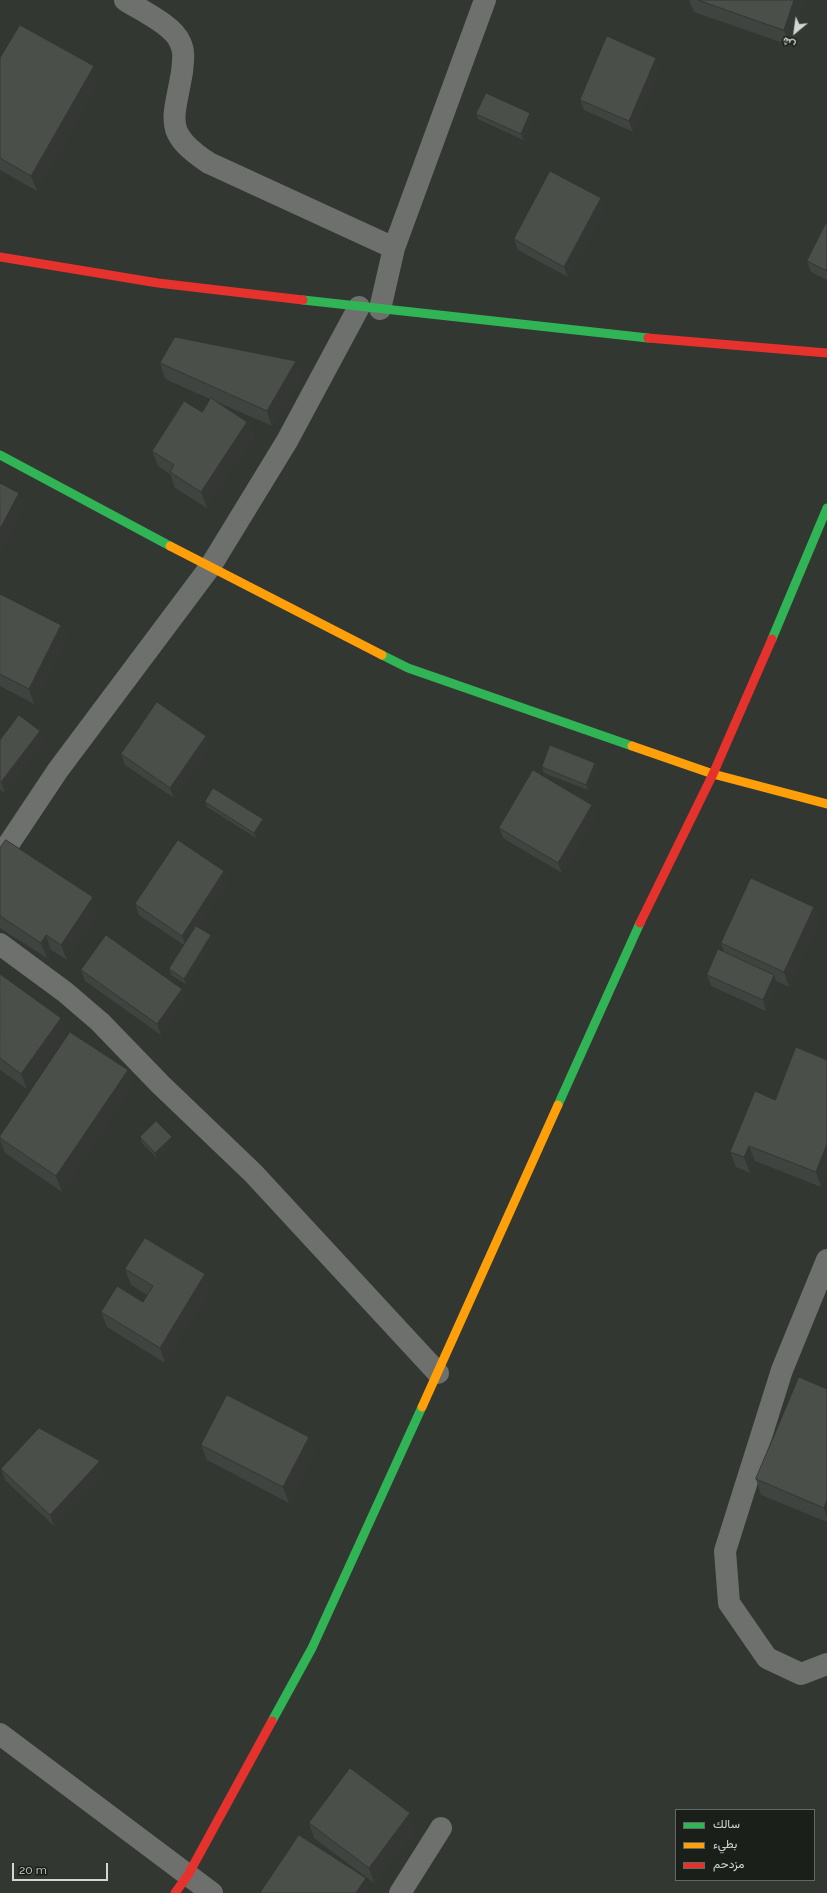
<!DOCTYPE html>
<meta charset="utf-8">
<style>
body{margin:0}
#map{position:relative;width:827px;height:1893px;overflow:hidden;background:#323732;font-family:Raleway,Vazirmatn,sans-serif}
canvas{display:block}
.legend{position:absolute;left:675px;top:1809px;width:140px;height:72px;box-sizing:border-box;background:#1a1f1a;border:1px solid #636963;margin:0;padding:5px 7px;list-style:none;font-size:12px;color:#d1d8d1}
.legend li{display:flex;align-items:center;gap:8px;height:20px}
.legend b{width:20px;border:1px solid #636963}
.north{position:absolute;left:775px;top:12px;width:40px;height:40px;-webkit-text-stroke:3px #1a1f1a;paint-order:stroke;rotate:209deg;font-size:11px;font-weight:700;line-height:16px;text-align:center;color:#d1d8d1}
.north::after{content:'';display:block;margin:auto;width:14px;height:18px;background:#d1d8d1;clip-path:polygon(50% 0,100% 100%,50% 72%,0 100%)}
.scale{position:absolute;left:12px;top:1863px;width:96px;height:18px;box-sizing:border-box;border:2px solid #d1d8d1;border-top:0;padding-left:5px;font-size:12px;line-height:14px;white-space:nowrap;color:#d1d8d1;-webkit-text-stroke:3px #1a1f1a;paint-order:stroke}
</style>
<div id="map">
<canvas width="827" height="1893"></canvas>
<ul class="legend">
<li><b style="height:5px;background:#30b455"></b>سالك</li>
<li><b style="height:5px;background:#ff9f0a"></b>بطيء</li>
<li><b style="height:5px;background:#e5322d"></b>مزدحم</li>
</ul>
<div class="north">ش</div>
<div class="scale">20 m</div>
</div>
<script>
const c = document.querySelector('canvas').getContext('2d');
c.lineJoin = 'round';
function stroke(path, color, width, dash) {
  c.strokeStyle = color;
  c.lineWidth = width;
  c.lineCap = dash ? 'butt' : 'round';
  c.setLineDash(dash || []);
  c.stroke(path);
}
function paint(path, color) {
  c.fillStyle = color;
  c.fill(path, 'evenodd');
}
stroke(new Path2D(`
 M125,0C140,10 173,25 180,42C185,52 183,61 182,72C174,120 162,132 209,163L394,248
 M380,309L394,248L485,0
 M0,857L58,770L210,567L287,441L359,307
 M0,944L65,992L100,1022L161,1085L253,1173L438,1373
 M827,1260L782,1370L725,1551L729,1603L767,1658L801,1674L827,1664
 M0,1734L212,1893
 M400,1893L441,1828`), '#6e706e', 22);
stroke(new Path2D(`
 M303,300L648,338
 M0,455L170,546
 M772,639L827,508
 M382,655L408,668L632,746
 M558,1105L640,923
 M272,1721L312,1648L422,1407`), '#30b455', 9);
stroke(new Path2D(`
 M170,546L382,655
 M632,746L713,774L827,804
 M422,1407L558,1105`), '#ff9f0a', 9);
stroke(new Path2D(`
 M0,257L158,283L303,300
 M648,338L827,353
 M640,923L713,774L772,639
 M175,1893L188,1875L272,1721`), '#e5322d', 9);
paint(new Path2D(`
 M689,0H805L789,45L694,12Z
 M0,58L99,81L37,191L0,170Z
 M656,58L660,68L633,132L584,110L580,100Z
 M476,114L532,119L523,140L478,119Z
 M605,208L568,277L518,250L514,239Z
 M827,221V280L811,272L807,261Z
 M296,361L302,377L272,426L213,400L247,422L253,437L207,508L175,488L170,474L158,466L152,451L202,412L210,399L165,379L160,363Z
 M0,594L61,625L67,640L34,704L0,686Z
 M40,731L44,742L5,793L0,790V740Z
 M206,736L210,746L174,798L125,765L121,754Z
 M595,763L597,769L588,790L544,773L542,767Z
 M205,802L265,825L256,838L207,807Z
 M592,805L596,816L562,873L503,838L499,828Z
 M0,848L98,912L67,960L51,950L47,958L0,928Z
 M224,871L228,882L198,927L211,935L213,941L186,984L171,975L169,969L184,945L139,915L135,904Z
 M814,907L819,922L789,987L776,981L778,986L766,1011L711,986L707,975L724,952L721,943Z
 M81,970L182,989L186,1000L161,1035L85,981Z
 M0,974L67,1034L27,1089L0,1070Z
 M827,1060V1173L821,1187L755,1161L750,1173L736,1167L730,1152L775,1100Z
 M128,1070L133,1085L62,1192L5,1153L0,1140V1136Z
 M140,1137L174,1142L157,1158L142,1143Z
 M125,1269L205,1274L210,1290L165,1363L107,1327L101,1312L143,1302L147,1295L131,1285Z
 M827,1389V1522L761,1495L756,1479Z
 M309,1437L314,1452L289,1503L207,1460L201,1445Z
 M1,1469L104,1472L54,1526L5,1480Z
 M309,1823L416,1829L374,1883L314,1838Z`), '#404440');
paint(new Path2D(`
 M794,0H805L789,45L784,30Z
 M656,58L660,68L633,132L629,121Z
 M94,66L99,81L37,191L31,176Z
 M530,113L532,119L523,140L521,134Z
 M601,198L605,208L568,277L564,267Z
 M296,361L302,377L272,426L267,411Z
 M247,422L253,437L207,508L201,492Z
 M19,493L24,509L0,555V529Z
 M61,625L67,640L34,704L29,689Z
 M40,731L44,742L5,793L1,782Z
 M206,736L210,746L174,798L170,788Z
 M595,763L597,769L588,790L586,785Z
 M592,805L596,816L562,873L558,863Z
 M263,819L265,825L256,838L254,833Z
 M224,871L228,882L186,946L182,936Z
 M93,897L98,912L67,960L61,945Z
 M814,907L819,922L789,987L784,972Z
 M46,935L51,950L47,958L41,943Z
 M211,935L213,941L186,984L184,979Z
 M774,975L778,986L766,1011L763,1000Z
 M182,989L186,1000L161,1035L157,1024Z
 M61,1018L67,1034L27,1089L21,1074Z
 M128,1070L133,1085L62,1192L56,1176Z
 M172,1137L174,1142L157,1158L155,1153Z
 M827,1144V1173L821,1187L816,1172Z
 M749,1146L755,1161L750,1173L744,1157Z
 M205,1274L210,1290L165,1363L160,1348Z
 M309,1437L314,1452L289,1503L283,1487Z
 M100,1461L104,1472L54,1526L50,1515Z
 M827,1500V1517L824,1508Z
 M410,1813L416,1829L374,1883L369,1868Z
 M366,1878L371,1893H356Z`), '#343734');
const building = new Path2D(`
 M698,0H794L784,30Z
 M20,25L94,66L31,176L0,158V58Z
 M607,36L656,58L629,121L580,100Z
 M486,93L530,113L521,134L476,114Z
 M550,171L601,198L564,267L514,239Z
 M827,221V271L807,261Z
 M175,337L296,361L267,411L160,363Z
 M211,398L247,422L201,492L170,472L174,465L152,451L184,401L202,412Z
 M0,483L19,493L0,529Z
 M0,594L61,625L29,689L0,674Z
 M157,702L206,736L170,788L121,754Z
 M19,715L40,731L1,782H0V740Z
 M550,745L595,763L586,785L542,767Z
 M533,770L592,805L558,863L499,828Z
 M213,788L263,819L254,833L205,802Z
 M6,840L93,897L61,945L46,935L41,943L0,916V848Z
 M178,840L224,871L182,936L135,904Z
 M751,878L814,907L784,972L721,943Z
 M196,926L211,935L184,979L169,969Z
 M106,935L182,989L157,1024L81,970Z
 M718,949L774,975L763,1000L707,975Z
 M0,974L61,1018L21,1074L0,1058Z
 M70,1032L128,1070L56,1176L0,1138V1136Z
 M796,1047L827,1060V1144L816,1172L749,1146L744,1157L730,1152L755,1091L775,1100Z
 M156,1121L172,1137L155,1153L140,1137Z
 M145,1238L205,1274L160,1348L101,1312L117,1286L143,1302L153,1286L125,1269Z
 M799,1377L827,1389V1500L824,1508L756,1479Z
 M227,1395L309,1437L283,1487L201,1445Z
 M39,1428L100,1461L50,1515L1,1469Z
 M350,1768L410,1813L369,1868L309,1823Z
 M299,1835L366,1878L356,1893H260Z`);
paint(building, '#4a4f4a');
stroke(building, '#343734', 1);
</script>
